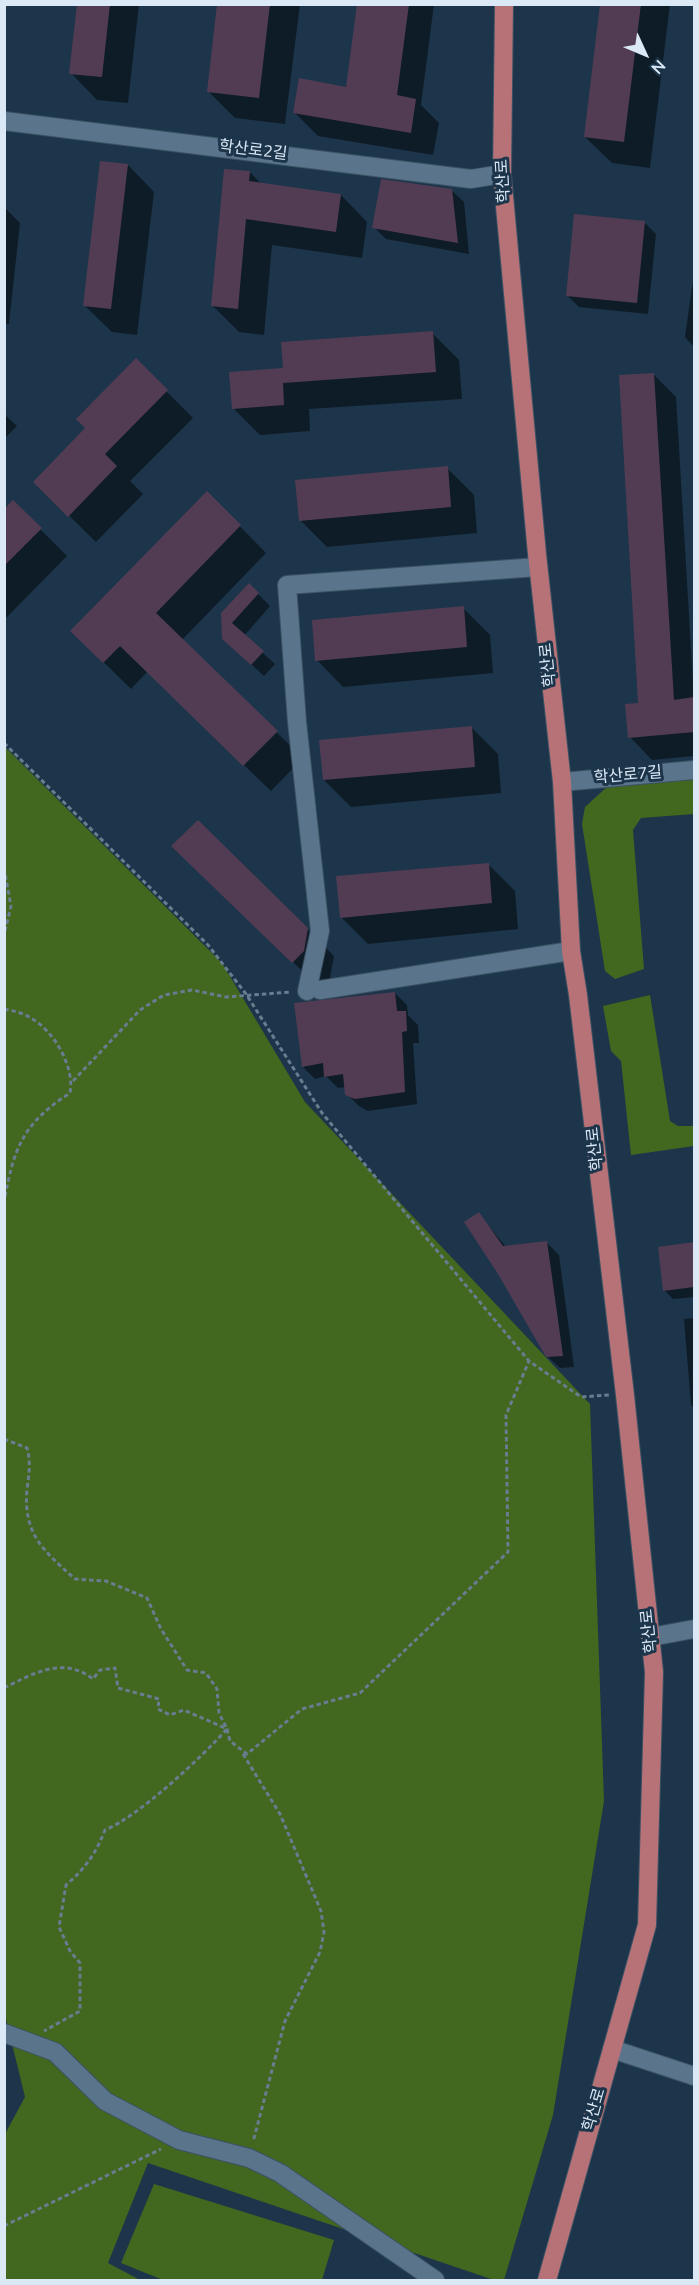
<!DOCTYPE html>
<meta charset="utf-8">
<style>
body{margin:0}
#map{position:relative;width:699px;height:2285px;overflow:hidden;background:#1c354a;font-family:"Nunito Sans",sans-serif}
canvas{display:block}
.frame{position:absolute;inset:0;border:6px solid #dbe9f7;pointer-events:none}
.north{position:absolute;left:615px;top:24px;width:60px;height:60px;-webkit-text-stroke:4px #1c354a;paint-order:stroke;rotate:134deg;font-size:16px;font-weight:700;line-height:24px;text-align:center;color:#dbe9f7}
.north::after{content:'';display:block;margin:auto;width:21px;height:27px;background:#dbe9f7;clip-path:polygon(50% 0,100% 100%,50% 72%,0 100%)}
</style>
<div id="map">
<canvas width="699" height="2285"></canvas>
<div class="frame"></div>
<div class="north">N</div>
</div>
<script>
const c = document.querySelector('canvas').getContext('2d');
c.lineJoin = 'round';
function paint(path, color) {
  c.fillStyle = color;
  c.fill(path, 'evenodd');
}
function stroke(path, color, width, dash) {
  c.strokeStyle = color;
  c.lineWidth = width;
  c.lineCap = dash ? 'butt' : 'round';
  c.setLineDash(dash || []);
  c.stroke(path);
}
function drawText(font, color, halo, rows, align = 'center') {
  c.font = font + ' "Nunito Sans","Noto Sans KR",sans-serif';
  c.lineWidth = 6;
  c.setLineDash([]);
  c.textBaseline = 'middle';
  c.strokeStyle = halo;
  c.fillStyle = color;
  for (const [text, x, y, turn = 0] of rows) {
    c.save();
    c.translate(x, y);
    c.rotate((+turn || 0) * Math.PI / 180);
    c.textAlign = isNaN(turn) ? turn : align;
    if (halo) c.strokeText(text, 0, 0);
    c.fillText(text, 0, 0);
    c.restore();
  }
}
paint(new Path2D(`
 M4,746L222,963L305,1102L590,1404L604,1801L553,2115L504,2280H494L148,2163L108,2263L140,2280H5V2134L25,2097L4,2011Z
 M694,775V814L641,818L633,830L644,969L615,979L605,971L582,824L585,807L608,786Z
 M650,995L670,1121L678,1126H694V1146L631,1155L621,1061L611,1051L603,1006Z
 M154,2184L334,2240L322,2280H163L121,2263Z`), '#42671e');
paint(new Path2D(`
 M79,4H139L128,103L97,100L71,73Z
 M219,4H300L285,124L235,118L208,91Z
 M358,4H434L421,105L439,123L433,155L318,136L295,113L347,88Z
 M601,4H670L650,168L612,163L585,137Z
 M128,165L154,192L137,335L112,332L85,306Z
 M250,172L262,185L341,195L367,222L362,258L272,245L264,335L239,332L213,306Z
 M451,190L464,202L469,254L386,239L374,227Z
 M4,207L20,223L9,324H4Z
 M644,222L656,234L648,314L579,307L567,295Z
 M694,273V347L685,337Z
 M432,333L459,360L462,399L309,409L310,431L260,435L233,408L284,369Z
 M136,361L193,418L130,481L143,494L96,542L35,482L88,428Z
 M654,375L676,397L694,699V756L652,760L630,737L640,704Z
 M4,414L17,426L4,439Z
 M447,468L474,495L477,533L327,547L300,520Z
 M207,493L266,553L182,640L303,758L271,791L147,672L131,689L72,631Z
 M13,502L67,556L4,620V511Z
 M249,585L270,606L244,636L275,664L264,676L224,639Z
 M463,608L490,635L493,673L343,687L317,660Z
 M471,727L498,754L501,793L351,807L324,780Z
 M488,864L515,891L518,929L368,944L341,917Z
 M200,873L307,929L334,956L330,978L320,988Z
 M395,993L407,1005L408,1015L418,1025L419,1043H413L417,1104L368,1111L359,1106L347,1094L346,1087L338,1088L326,1076L315,1079L303,1067Z
 M479,1214L506,1247L547,1243L559,1255L574,1367L560,1368L547,1356Z
 M694,1244V1297L673,1299L664,1290L659,1248Z
 M694,1318V1408L691,1405L684,1319Z`), '#0007');
paint(new Path2D(`
 M77,4H110L102,77L69,74Z
 M217,4H270L259,98L207,92Z
 M357,4H409L397,95L416,99L411,133L293,113L299,78L346,87Z
 M600,4H641L624,142L584,137Z
 M100,161L128,164L111,309L83,306Z
 M224,169L250,171L249,181L341,194L336,232L246,219L238,309L211,306Z
 M381,179L452,189L458,243L372,228Z
 M574,214L645,221L637,303L566,296Z
 M433,331L436,372L283,383L284,405L232,409L229,372L283,368L281,342Z
 M136,358L168,390L105,454L117,466L68,517L33,482L85,428L76,419Z
 M654,373L674,700L694,697V732L628,738L625,704L638,703L619,375Z
 M448,466L451,507L299,521L295,480Z
 M207,491L241,525L156,613L278,731L243,766L120,646L103,663L70,631Z
 M13,500L42,528L4,566V509Z
 M249,583L259,593L232,623L264,651L251,665L222,639L221,613Z
 M464,606L467,647L315,661L312,620Z
 M472,726L475,767L323,780L319,740Z
 M198,820L308,928L304,951L292,963L171,846Z
 M489,863L492,903L340,918L336,876Z
 M395,992L397,1011H406L407,1031L402,1032L405,1092L355,1099L345,1095L343,1074L324,1077L323,1063L302,1067L294,1003Z
 M479,1212L503,1246L547,1241L563,1356L546,1357L498,1274L464,1222Z
 M694,1242V1287L663,1291L658,1247Z`), '#523c53');
const minor = new Path2D(`
 M4,121L471,179L502,174
 M562,782L694,770
 M320,990L571,951
 M307,991L320,931L297,722L287,585L538,567
 M651,1637L694,1629
 M4,2033L55,2052L105,2101L179,2140L249,2158L280,2173L435,2280
 M612,2049L694,2076`);
const major = new Path2D(`
 M504,4L502,174L537,554L562,782L571,951L578,995L625,1395L654,1672L647,1925L547,2280`);
stroke(minor, '#3c5163', 20);
stroke(major, '#3c5163', 20);
stroke(new Path2D(`
 M4,743L208,945L246,994L322,1113L529,1361L581,1397L609,1395
 M4,752L6,745
 M4,868L11,906L4,935
 M4,1009C14,1011 23,1013 31,1018C54,1031 75,1067 70,1093C22,1124 14,1148 4,1202
 M73,1081L140,1010L164,995L192,990L226,997L291,992
 M4,1439L27,1448C31,1462 29,1475 27,1489C23,1535 44,1551 75,1579L106,1581L147,1598L161,1629L187,1670L206,1673L217,1689L219,1713L227,1729C201,1758 139,1816 105,1830C96,1853 85,1869 66,1885L59,1927L70,1951L80,1963V2011L44,2031
 M4,1688C34,1673 63,1656 93,1679L100,1670L115,1668L118,1688L159,1699L158,1709L170,1715L184,1710L227,1729L230,1741L247,1754L302,1709L360,1693L508,1552L506,1415L529,1361
 M243,1754L280,1814L321,1911L324,1932L320,1952L285,2021L253,2142
 M4,2226L161,2149`), '#697d90', 3, [4.5, 3]);
stroke(minor, '#59748b', 18);
stroke(major, '#b67277', 18);
drawText('16px', '#dbe9f7', '#1c354a', [
 ["학산로2길",253,151,7],
 ["학산로",504,181,-93],
 ["학산로",549,665,-96],
 ["학산로7길",628,776,-5],
 ["학산로",596,1149,-96],
 ["학산로",650,1631,-96],
 ["학산로",595,2110,-74]
]);
</script>
